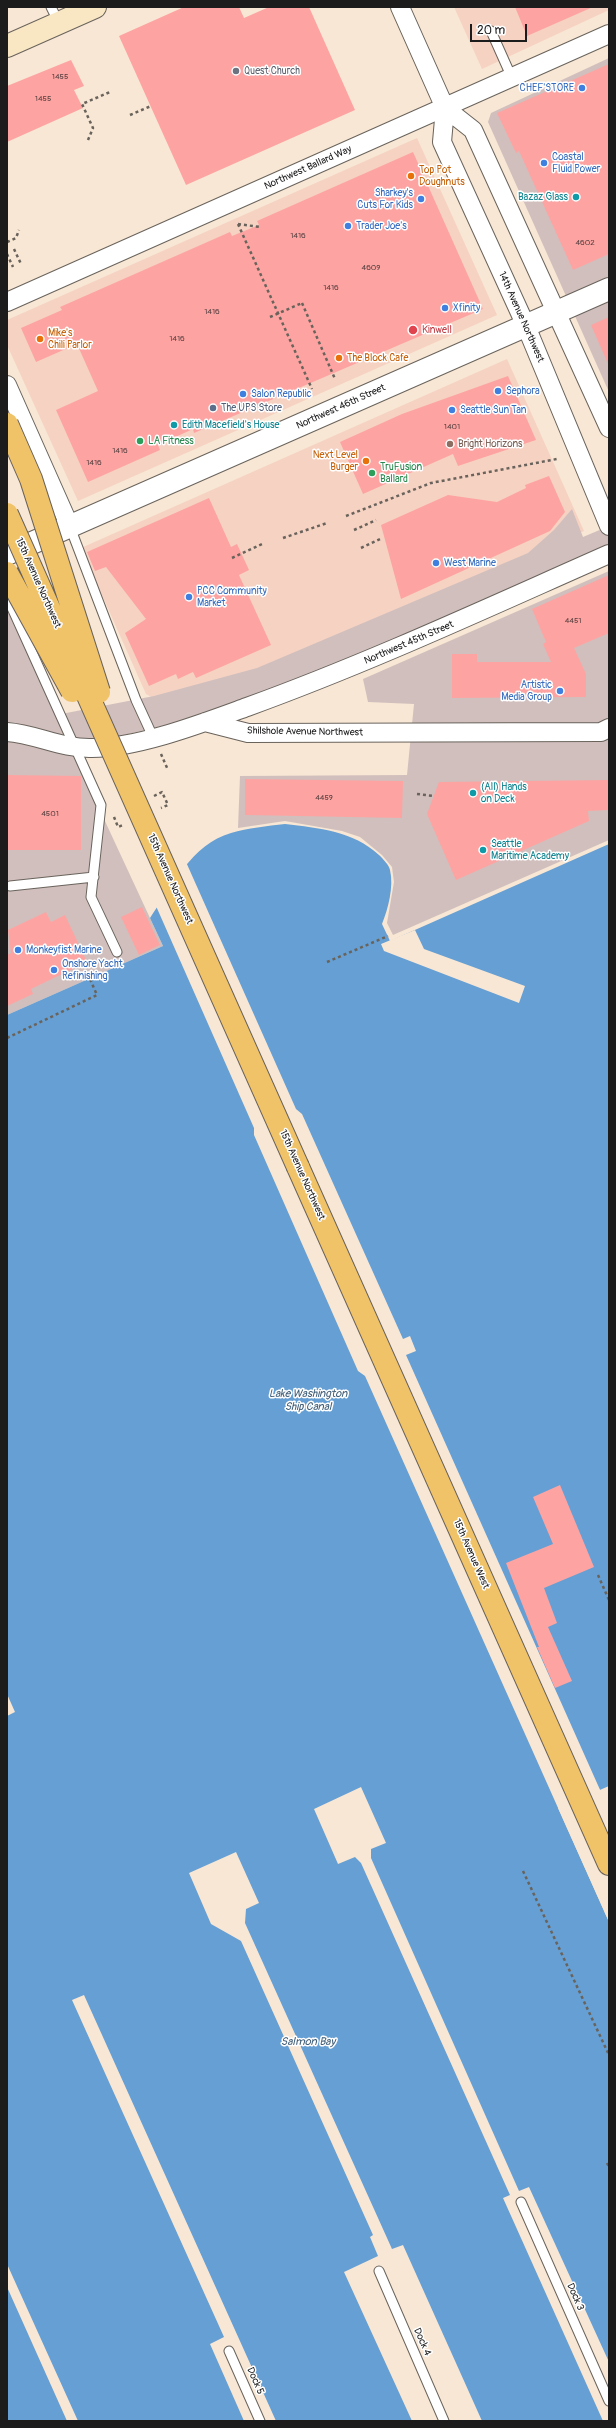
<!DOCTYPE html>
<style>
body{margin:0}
#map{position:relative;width:616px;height:2428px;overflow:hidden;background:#f8e7d4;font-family:Pangolin,sans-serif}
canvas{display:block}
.frame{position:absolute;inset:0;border:8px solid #1c1c1c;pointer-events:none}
.scale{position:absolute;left:470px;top:24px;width:57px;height:18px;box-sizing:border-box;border:2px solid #1c1c1c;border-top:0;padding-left:5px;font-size:12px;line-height:14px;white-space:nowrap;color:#1c1c1c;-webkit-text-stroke:3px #fff;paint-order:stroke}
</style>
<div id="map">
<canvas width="616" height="2428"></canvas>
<div class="frame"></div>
<div class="scale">20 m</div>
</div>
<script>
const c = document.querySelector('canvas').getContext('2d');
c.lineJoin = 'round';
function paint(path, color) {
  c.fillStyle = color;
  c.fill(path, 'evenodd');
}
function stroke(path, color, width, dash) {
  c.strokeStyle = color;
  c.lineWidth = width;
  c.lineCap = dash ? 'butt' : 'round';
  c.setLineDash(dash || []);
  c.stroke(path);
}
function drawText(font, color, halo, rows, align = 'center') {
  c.font = font + ' Pangolin,sans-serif';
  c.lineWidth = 3;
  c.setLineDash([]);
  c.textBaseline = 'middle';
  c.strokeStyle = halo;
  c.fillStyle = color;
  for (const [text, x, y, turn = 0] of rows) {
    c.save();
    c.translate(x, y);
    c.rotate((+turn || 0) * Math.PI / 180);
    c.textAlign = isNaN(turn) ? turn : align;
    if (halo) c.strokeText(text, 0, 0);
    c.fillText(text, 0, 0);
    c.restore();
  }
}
paint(new Path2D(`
 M454,7H609V10L482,69Z
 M417,138L497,315L78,501L7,345V320Z
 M507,359L584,531L246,682L161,702L146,694L81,548Z`), '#f6d2c3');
paint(new Path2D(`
 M609,58V392L488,122L491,113Z
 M572,509L583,537L609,526V549L397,644L186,720L71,748L163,946L7,1015V610L56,715L154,696L257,668L528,553L554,530Z
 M609,571V840L393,935L387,923L394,882L392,867L382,855L360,837L342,831L285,821L238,828L240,776L407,775L414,704L368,702L363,679Z`), '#d1bfbd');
paint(new Path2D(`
 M285,824C319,828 353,831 379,855C383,859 389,865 390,870C394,887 388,909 382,924L390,941L609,844V1786L558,1808L609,1922V2421H7V1015L163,946L150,918C171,887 192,844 231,833C248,828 267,826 285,824Z`), '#659fd4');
paint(new Path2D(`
 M186,862L296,1109L302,1114L403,1339L410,1336L416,1351L406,1355L601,1792L561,1809L609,1917V1922L365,1376L358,1371L254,1135V1128L156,906Z
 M415,930L424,949L525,986L519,1003L384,951L381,944Z
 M7,1694L15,1712L7,1716Z
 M361,1787L386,1843L371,1849V1858L519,2191L529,2187L609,2362V2421H603L503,2198L510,2195L361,1863L355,1857L338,1864L314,1809Z
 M236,1852L259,1903L246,1909L245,1923L392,2249L403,2245L482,2421H412L344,2272L378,2256L370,2237L373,2235L241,1941L211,1924L189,1873Z
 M84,1995L276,2421H244L210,2344L224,2337L72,2000Z
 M7,2264L78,2421H67L7,2287Z`), '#f8e7d4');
paint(new Path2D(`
 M184,7H239L244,18L269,7H309L355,110L186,185L119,36Z
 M515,7H593L527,36Z
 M71,60L84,86L74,90L83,108L7,142V86Z
 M609,64V254L573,270L519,151L516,153L497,113Z
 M413,152L483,309L194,433L193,429L158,445L160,450L88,482L56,410L98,391L77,344L36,362L21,328L62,310L60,307L230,232L232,236L259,225L257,221Z
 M609,317V366L591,325Z
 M508,376L536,440L458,466L453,454L363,494L340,442L402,414Z
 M549,476L565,512L550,531L401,599L381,525L448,495L497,502L526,488L525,485Z
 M209,498L231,547L237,544L249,570L239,575L271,645L196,678L193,672L178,679L176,674L149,686L125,633L146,619L106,567L95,571L87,552Z
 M609,575V633L574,648L586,674V697L452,698V654H477V662H551L543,644L546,642L532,609Z
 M7,775L81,776V850H7Z
 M245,779L403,781L402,818L245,815Z
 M609,780V810L588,811L589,821L456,880L427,814L439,782Z
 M142,907L160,945L139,955L121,917Z
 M46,912L51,922L65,915L87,962L31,989L33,994L7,1006V955L11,953L8,930Z
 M560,1485L594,1567L544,1588L557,1623L548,1627L572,1681L555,1688L537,1647H539L506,1563L553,1544L533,1497Z`), '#fda4a2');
const service = new Path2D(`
 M51,7L59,23
 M491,31L512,78
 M70,527L136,700L153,737
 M7,597L101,805L91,897L117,952
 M10,886L94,877
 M521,2202L609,2401
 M379,2271L444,2421
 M229,2351L260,2421`);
const minor = new Path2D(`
 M400,7L445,108L442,142L526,326L609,526
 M445,108L473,130L609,428
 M7,302L609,34
 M7,385L70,527
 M205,722L248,733L601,732L609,728
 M7,732C36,734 62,749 92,748C138,748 203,723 247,707C371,662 489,607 609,554`);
const tertiary = new Path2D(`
 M7,554L609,289`);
const secondary = new Path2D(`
 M7,46L95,7`);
const primary = new Path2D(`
 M298,1167L609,1864`);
stroke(service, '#69635c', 11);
stroke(minor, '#69635c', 20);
stroke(tertiary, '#69635c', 24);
stroke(secondary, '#69635c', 24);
stroke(primary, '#69635c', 24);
stroke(new Path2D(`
 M130,115L151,106
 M88,140L93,128L82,104L110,92
 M238,224L312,389
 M238,224L260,227
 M7,242L16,238L19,230
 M14,249L21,264
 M7,254L13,267
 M302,303L335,379
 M346,516L431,483L557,459
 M354,530L376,520
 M283,538L327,523
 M361,548L380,539
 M232,558L262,544
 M161,754L168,770
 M417,794L434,796
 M154,796L162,792L168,805L161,808
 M114,817L118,827L123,825
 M327,962L388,936
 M7,1038L97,995L90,979
 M598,1575L609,1600
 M523,1871L609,2055
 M607,2163L609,2167`), '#69635c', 2.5, [3, 3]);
stroke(service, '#fff', 9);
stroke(minor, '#fff', 18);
stroke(tertiary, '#fff', 22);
stroke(secondary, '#f9e7c3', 22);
stroke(primary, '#f1c369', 22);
const primaryBridge = new Path2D(`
 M7,424L31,479L99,692
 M7,514L298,1167
 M7,573L72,691`);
stroke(primaryBridge, '#69635c', 24, []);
stroke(new Path2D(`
 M270,317L302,303`), '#69635c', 2.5, [3, 3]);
stroke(primaryBridge, '#f1c369', 22);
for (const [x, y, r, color] of [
 [236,71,4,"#6b7280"],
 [582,88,4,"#3f7fe0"],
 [544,163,4,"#3f7fe0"],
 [411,176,4,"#e8710a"],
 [576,197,4,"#0f9aa8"],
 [421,199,4,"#3f7fe0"],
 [348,226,4,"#3f7fe0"],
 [445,308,4,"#3f7fe0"],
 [413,330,5,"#e0444e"],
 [40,339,4,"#e8710a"],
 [339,358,4,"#e8710a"],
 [498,391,4,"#3f7fe0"],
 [243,394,4,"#3f7fe0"],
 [213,408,4,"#5c6f8a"],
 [452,410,4,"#3f7fe0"],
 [174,425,4,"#0f9aa8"],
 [140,441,4,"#2e9e5b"],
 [450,444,4,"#8d6e63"],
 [366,461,4,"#e8710a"],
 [372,473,4,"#2e9e5b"],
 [436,563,4,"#3f7fe0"],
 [189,597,4,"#3f7fe0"],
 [560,691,4,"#3f7fe0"],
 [473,793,4,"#0f9aa8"],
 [483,850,4,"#0f9aa8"],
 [18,950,4,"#3f7fe0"],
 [54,970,4,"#3f7fe0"]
]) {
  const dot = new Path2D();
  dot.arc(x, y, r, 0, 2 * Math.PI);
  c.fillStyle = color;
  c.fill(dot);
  stroke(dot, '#fff', 1.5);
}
drawText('8px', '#543e3e', null, [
 ["1455",60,77],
 ["1455",43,99],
 ["1416",298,236],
 ["4602",585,243],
 ["4609",371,268],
 ["1416",331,288],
 ["1416",212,312],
 ["1416",177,339],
 ["1401",452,427],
 ["1416",120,451],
 ["1416",94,463],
 ["4451",573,621],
 ["4459",324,798],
 ["4501",50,814]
]);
drawText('10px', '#5b616d', '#fff', [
 ["Quest Church",244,71]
], 'left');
drawText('10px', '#366cbe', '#fff', [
 ["CHEF'STORE",574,88,"right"],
 ["Coastal",552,157],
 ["Fluid Power",552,169],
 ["Sharkey's",413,193,"right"],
 ["Cuts For Kids",413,205,"right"],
 ["Trader Joe's",356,226],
 ["Xfinity",453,308],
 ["Sephora",506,391],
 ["Salon Republic",251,394],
 ["Seattle Sun Tan",460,410],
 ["West Marine",444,563],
 ["PCC Community",197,591],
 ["Market",197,603],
 ["Artistic",552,685,"right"],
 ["Media Group",552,697,"right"],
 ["Monkeyfist Marine",26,950],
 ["Onshore Yacht",62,964],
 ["Refinishing",62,976]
], 'left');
drawText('10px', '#1c1c1c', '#fff', [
 ["Northwest Ballard Way",308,168,-24],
 ["14th Avenue Northwest",521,317,66],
 ["Northwest 46th Street",341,407,-24],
 ["15th Avenue Northwest",38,583,66],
 ["Northwest 45th Street",409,643,-23],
 ["Shilshole Avenue Northwest",305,732,1],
 ["15th Avenue Northwest",170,879,66],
 ["15th Avenue Northwest",302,1175,66],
 ["15th Avenue West",471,1554,66],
 ["Dock 3",575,2297,66],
 ["Dock 4",422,2342,66],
 ["Dock 5",255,2381,66]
]);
drawText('10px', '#c56008', '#fff', [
 ["Top Pot",419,170],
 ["Doughnuts",419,182],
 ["Mike's",48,333],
 ["Chili Parlor",48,345],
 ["The Block Cafe",347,358],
 ["Next Level",358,455,"right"],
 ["Burger",358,467,"right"]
], 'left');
drawText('10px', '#0d838f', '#fff', [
 ["Bazaz Glass",568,197,"right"],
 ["Edith Macefield's House",182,425],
 ["(All) Hands",481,787],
 ["on Deck",481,799],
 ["Seattle",491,844],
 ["Maritime Academy",491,856]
], 'left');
drawText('10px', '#be3a42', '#fff', [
 ["Kinwell",422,330]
], 'left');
drawText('10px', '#4e5e75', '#fff', [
 ["The UPS Store",221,408]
], 'left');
drawText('10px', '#27864d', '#fff', [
 ["LA Fitness",148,441],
 ["TruFusion",380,467],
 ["Ballard",380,479]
], 'left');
drawText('10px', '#785e54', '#fff', [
 ["Bright Horizons",458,444]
], 'left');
drawText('italic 11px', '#405e78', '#fff', [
 ["Lake Washington",308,1394],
 ["Ship Canal",308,1407],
 ["Salmon Bay",308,2042]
]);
</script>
